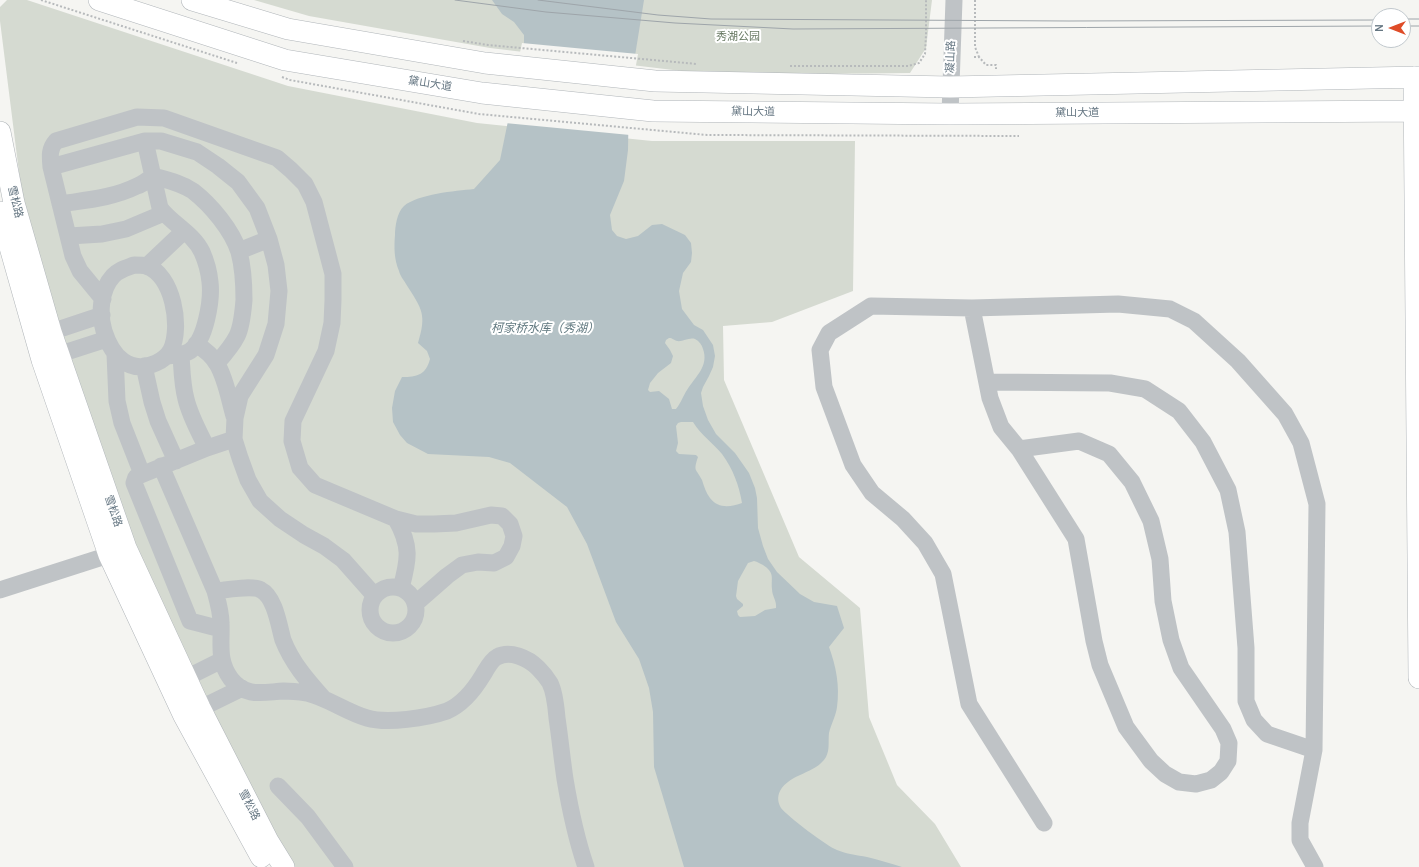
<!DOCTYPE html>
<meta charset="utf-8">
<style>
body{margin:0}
#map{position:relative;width:1419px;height:867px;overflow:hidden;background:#f5f5f2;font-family:Karla,sans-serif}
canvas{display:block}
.north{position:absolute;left:1371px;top:8px;width:40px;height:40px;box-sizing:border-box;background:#fff;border:1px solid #c1c8cd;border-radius:50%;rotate:270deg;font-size:11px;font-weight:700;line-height:16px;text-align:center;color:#657682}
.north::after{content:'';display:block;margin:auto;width:14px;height:18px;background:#df4c28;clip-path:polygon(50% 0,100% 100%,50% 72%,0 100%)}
</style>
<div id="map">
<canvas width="1419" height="867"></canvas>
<div class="north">N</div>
</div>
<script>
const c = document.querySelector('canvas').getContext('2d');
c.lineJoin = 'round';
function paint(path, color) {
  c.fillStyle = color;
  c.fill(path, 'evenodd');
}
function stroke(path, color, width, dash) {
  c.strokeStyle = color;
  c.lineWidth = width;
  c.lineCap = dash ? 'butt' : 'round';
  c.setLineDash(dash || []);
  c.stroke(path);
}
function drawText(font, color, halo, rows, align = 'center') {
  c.font = font + ' Karla,"Noto Sans SC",sans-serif';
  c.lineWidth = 4;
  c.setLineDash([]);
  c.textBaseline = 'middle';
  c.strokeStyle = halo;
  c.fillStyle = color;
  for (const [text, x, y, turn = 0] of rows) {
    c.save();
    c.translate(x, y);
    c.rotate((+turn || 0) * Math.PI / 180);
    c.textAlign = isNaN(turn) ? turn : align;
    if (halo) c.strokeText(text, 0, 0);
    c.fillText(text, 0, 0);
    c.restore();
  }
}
paint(new Path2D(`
 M7,0H27L288,86L477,123L652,141H855L853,291L772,322L723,326L724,380L799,557L860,608L869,717L897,785L935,824L961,867H294L278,841L202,696L131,542L62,342L22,196L0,21V7Z
 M254,0H932L926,48L910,73L715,75L490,48L309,16Z`), '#d5dad1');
paint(new Path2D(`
 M492,0H644L629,93L628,150L624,181L610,215L612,230L617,236L626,239L638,236L652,225L662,224L685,235L691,243L692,253L691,262L683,273L679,291L682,309L694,325L703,330L713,345L715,356L713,367L709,376L703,387L701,393L703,406L708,420L716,434L735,453L749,473L755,488L757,498L758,528L763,546L768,559L777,572L800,594L814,602L837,606L844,628L829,647C836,666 840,686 837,707C836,716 831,724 829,733C828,742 830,749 826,757C816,774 790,773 780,791C777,797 778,803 781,808C787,816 828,847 837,850C846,854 857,855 867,857C879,860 890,863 902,867H684L654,767L653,712L649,688L639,659L616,622L587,544L567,507L510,463L489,457L428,454L407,443L400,435L393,422L392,408L395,391L402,377C417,377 426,375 430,359L427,351L418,343C427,314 422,309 406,284C404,280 400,276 399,271C394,259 394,247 395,235C395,227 397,212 404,206C418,194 455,191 474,189L500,160L524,43V35L514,22L502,14ZM669,338C673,338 673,340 677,341C683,342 689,337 695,339C699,341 702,345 703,349C709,366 696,376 687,390C683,396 681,403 676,409H672L669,399L659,391L650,392L648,390L650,383L658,373L671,363L673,356L670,350L665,343L666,340ZM681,422H693C701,435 713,443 722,454C733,469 739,485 742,503C731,507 718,509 710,498C706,493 704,486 702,480C696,468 693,472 698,457L696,455C690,455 685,454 679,454L676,451L678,443L676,426L678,423ZM754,561C758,562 759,563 763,565C775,573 771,577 772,589C772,596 777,601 776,608L765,610L755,616L740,617L738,615L737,611L743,606V604L737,599L736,596L738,581L748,563Z`), '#b5c2c6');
paint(new Path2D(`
 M522,43L638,54L631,93L630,135L505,123Z`), '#f5f5f2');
const major = new Path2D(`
 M99,0L285,60L482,93L653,111L950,114L1419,111
 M192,0L288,29L485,63L655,81L950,87L1419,77
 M1414,77L1419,678
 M0,132L14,203L51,332L126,548L200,708L268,841L284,867
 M0,212L42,360L109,555L184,716L261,857`);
stroke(major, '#b0b5b9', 22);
stroke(new Path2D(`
 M41,0L237,63
 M975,0V47L979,57
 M463,41L488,45L697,64
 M974,57H979L986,65H996V69
 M790,66H908L919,63L925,54L926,34V0
 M282,77L290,80L479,114L707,135L1019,136`), '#b7babc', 2, [2, 2]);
stroke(new Path2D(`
 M950,114L954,0
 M145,141L160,208C172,224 193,233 202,252C206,261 209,272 210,282C212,299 206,340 190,351C184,355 175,355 167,356
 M51,167L145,141H161L197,152L218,166L238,182L257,208L269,239L276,265L279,291L276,324L266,355L240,396L235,418L234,439L240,458L248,480L260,501L280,519L304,535L324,546L343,560L374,595
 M60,204C86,200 113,198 137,186C143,184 148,180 153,176C167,180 181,183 193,191C211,205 232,230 239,252C243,267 244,284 244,300C243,311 242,326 237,336C232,346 224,355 217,363
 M69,236L102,234L126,229L164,213
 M239,251L269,239
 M134,265C138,265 143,265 146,266C173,274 182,327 171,350C167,357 163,360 156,363C129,375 112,356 104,331C99,315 100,290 113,276C118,270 126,268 134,265Z
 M147,266L184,231
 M103,299L80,271L73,256L51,167C50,156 49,149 56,141L137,117L164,118L277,158L291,170L305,184L314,202L333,274V300L332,323L326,351L293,421L292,441L300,468L315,485L396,519L416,524H434L456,523L491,515L502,516L510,524L514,536L512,546L506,557L494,563L478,562L462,565L447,576L415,604
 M972,308L990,398L1001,427L1019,449L1076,539L1094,641L1100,665L1126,727L1151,761L1165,774L1179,782L1196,784L1211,780L1221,772L1228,761L1229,743L1223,729L1181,668L1171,640L1163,601L1160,559L1151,521L1132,482L1109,454L1079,441L1019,449
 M39,336L102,315
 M196,344C204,349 212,355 217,364C226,379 229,399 234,416
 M115,354L117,401L122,423L142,474
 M181,355C182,369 182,384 186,399C190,416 199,432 207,448
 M48,358L107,339
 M144,366L152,402L158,421L176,461
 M987,382L1110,383L1145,389L1179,411L1203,442L1228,490L1237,532L1246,648V701L1254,720L1267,734L1314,750
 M161,466L215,591C218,602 221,612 221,623C222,644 217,660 231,679C246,698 263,692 284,691C291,691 300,692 307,693C328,698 346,712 367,718C387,724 427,718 447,711C463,704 474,690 483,675C486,670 491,660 497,657C510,650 528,658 538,668C542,672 547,678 550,683C555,693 556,707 557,718C560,738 562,759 565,779C570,809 576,838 586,867
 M396,519C411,546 409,559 401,588
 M370 610a23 23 0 1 1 46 0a23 23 0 1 1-46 0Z
 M0,590L109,555
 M215,591C227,590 252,585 261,590C275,597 279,626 283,640C292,663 307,680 323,698
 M221,629L190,621L134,483L136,477L207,448L234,439
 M176,683L222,660
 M189,714L242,688
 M278,786L308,817L345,867
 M1044,823L969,704L943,574L925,543L903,519L872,493L853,465L824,387L820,350L829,333L871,306L972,308L1118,304L1170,309L1194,321L1238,361L1285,414L1301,443L1317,504L1314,750L1300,823V840L1315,867`), '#bfc3c6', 17);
stroke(major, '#fff', 21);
stroke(new Path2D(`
 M455,0L546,12L675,23L793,29L1379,26
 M538,0L658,15L711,19L1069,21L1379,20
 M1403,19H1419
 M1403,26H1419`), '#9ea5aa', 1);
drawText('11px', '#697a64', '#fff', [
 ["秀湖公园",738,37]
]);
drawText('11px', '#657682', '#fff', [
 ["凝山路",951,57,-88],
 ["黛山大道",430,84,9],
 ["黛山大道",753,112,1],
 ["黛山大道",1077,113],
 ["雪松路",15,202,76],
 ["雪松路",113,511,71],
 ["雪松路",249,805,63]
]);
drawText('italic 12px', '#60787f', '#fff', [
 ["柯家桥水库（秀湖）",545,329]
]);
</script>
